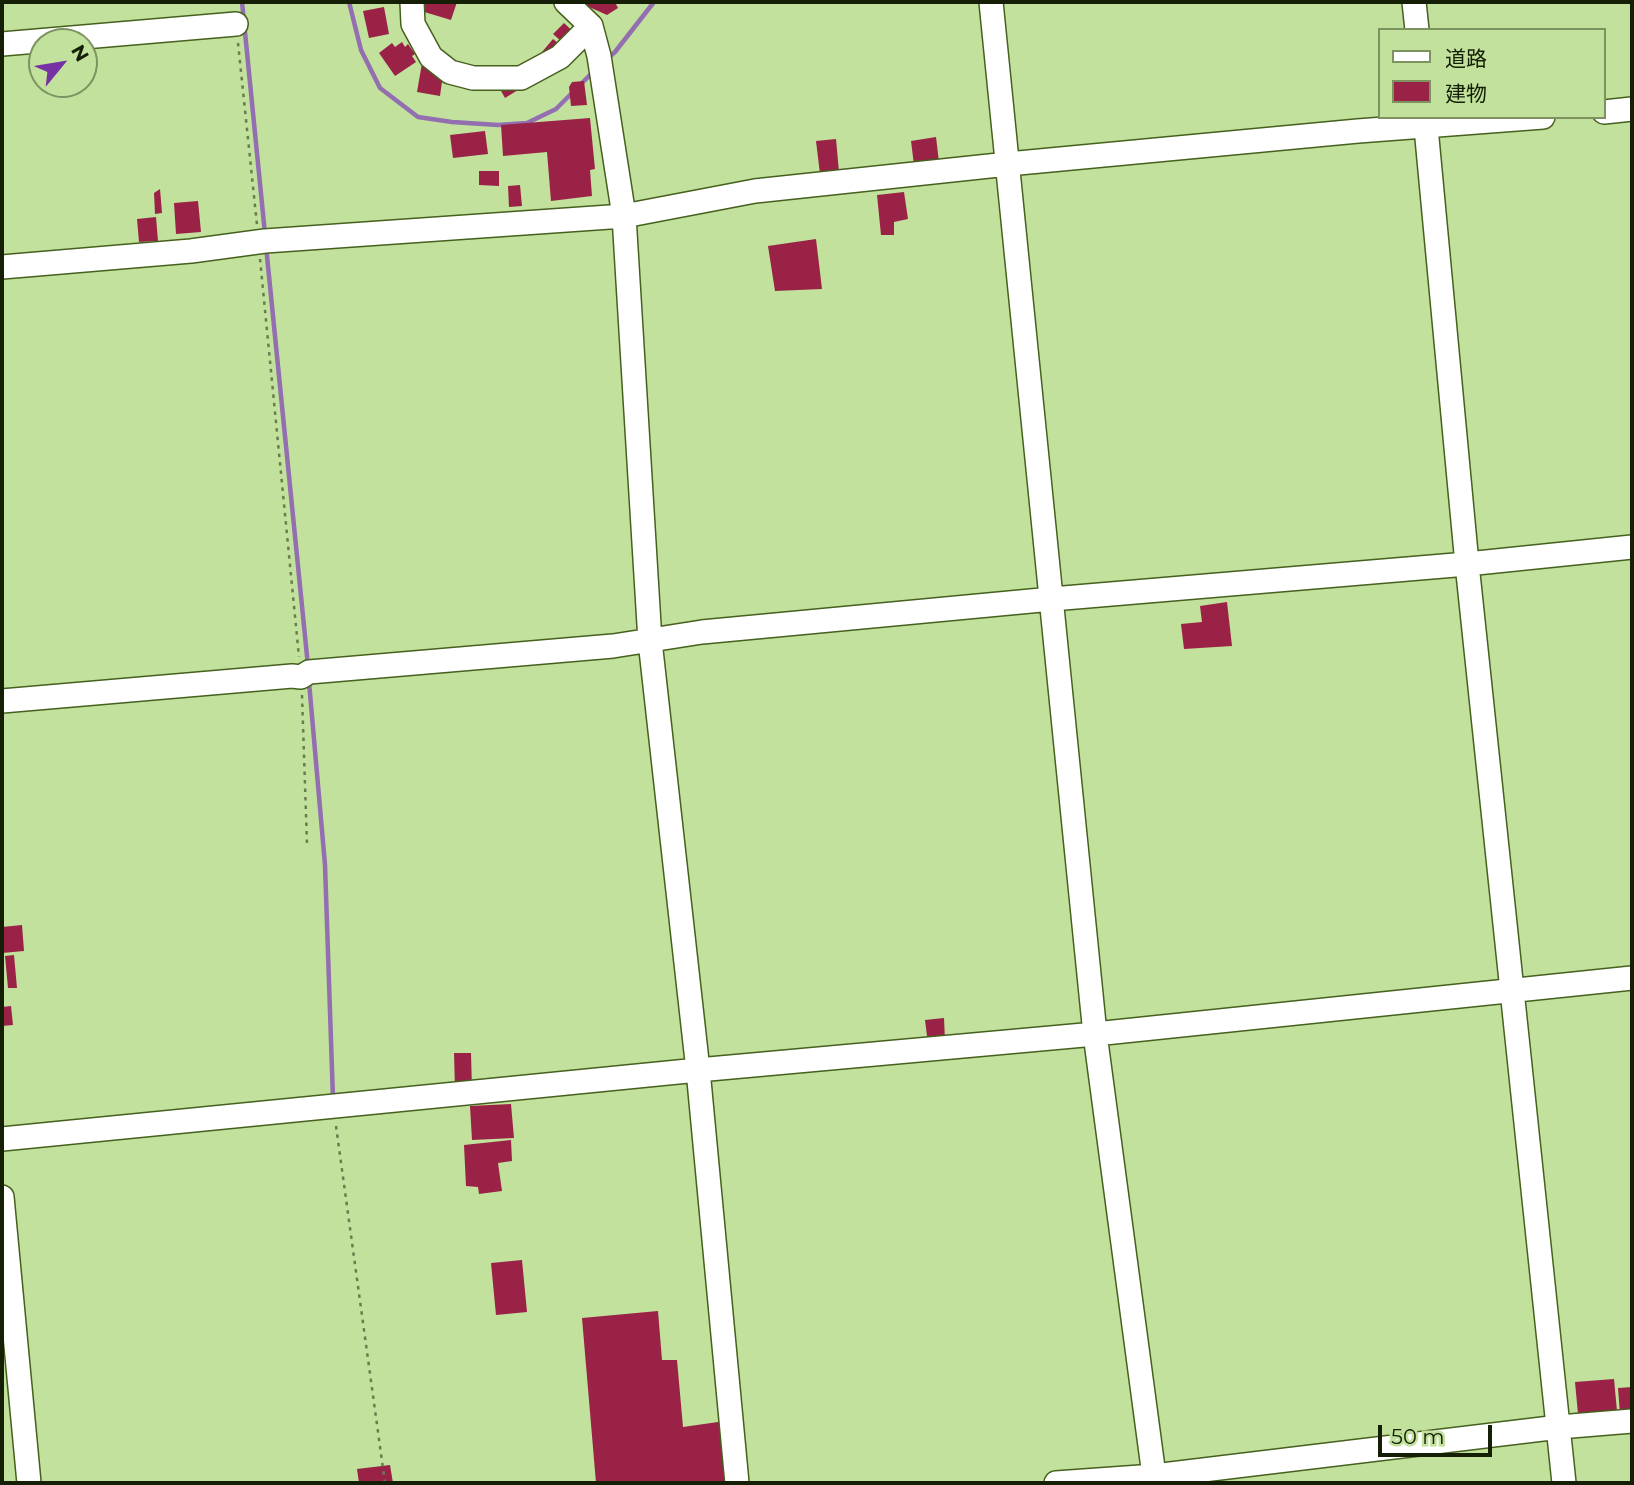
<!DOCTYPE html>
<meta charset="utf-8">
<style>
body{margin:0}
#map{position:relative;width:1634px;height:1485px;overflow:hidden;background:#c1e19c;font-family:Montserrat,"Noto Sans JP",sans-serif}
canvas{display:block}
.frame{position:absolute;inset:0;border:4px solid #141f05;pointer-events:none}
.legend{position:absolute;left:1378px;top:28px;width:228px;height:91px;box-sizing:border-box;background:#c1e19c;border:2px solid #7c9360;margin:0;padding:9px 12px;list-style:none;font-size:21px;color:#141f05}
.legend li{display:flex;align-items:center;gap:14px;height:35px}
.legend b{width:35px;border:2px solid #7c9360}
.north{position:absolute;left:28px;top:28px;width:70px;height:70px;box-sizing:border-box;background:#c1e19c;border:2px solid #7c9360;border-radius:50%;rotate:60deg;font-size:19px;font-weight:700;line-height:28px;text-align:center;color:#141f05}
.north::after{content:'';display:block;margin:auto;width:24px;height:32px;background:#7631a4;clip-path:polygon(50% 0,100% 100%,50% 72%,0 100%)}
.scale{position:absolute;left:1378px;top:1425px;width:114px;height:32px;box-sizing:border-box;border:4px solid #141f05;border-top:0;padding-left:9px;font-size:21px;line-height:24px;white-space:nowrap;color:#141f05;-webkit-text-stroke:5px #c1e19c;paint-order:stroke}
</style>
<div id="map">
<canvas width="1634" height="1485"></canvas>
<div class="frame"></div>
<ul class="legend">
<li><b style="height:9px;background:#fff"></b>道路</li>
<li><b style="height:19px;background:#9b2247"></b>建物</li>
</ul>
<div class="north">N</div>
<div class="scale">50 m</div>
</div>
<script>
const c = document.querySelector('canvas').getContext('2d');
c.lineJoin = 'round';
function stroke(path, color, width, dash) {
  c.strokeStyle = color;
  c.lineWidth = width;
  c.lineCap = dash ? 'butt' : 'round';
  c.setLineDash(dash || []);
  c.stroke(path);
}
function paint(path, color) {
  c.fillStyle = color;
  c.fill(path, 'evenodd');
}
stroke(new Path2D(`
 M242,2L265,234
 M349,2L361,50L380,88L418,117L452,122L498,125L527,123L556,109L574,91
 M608,58L615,52L654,2
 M580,85L594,71
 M266,246L308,666
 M309,682L325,865L333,1099`), '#936eb0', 4.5);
paint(new Path2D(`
 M424,2H457L451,20L421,11Z
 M578,2H615L618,8L607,15Z
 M384,7L389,34L369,38L363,11Z
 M564,23L580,38L571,50L553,34Z
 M553,39L558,43L547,56L542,52Z
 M402,42L405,47L408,44L415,54L412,56L416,62L395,76L379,53L392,43L395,47Z
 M422,63L444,67L440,96L417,92Z
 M509,75L518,90L505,98L496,82Z
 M584,81L587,105L571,106L569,87L572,82Z
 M590,118L595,169L590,170L592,196L551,201L547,152L503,156L501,125Z
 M485,131L488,154L453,158L450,135Z
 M936,137L939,162L914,165L911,141Z
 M836,139L839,172L820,174L816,141Z
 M479,171H499V186L479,185Z
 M520,185L522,206L509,207L508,186Z
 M160,189L162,213L155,214L154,193Z
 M904,192L908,219L894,222V235H881L877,195Z
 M198,201L201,232L176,234L174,203Z
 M156,217L158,241L139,242L137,219Z
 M816,239L822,289L775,291L768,246Z
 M1227,602L1232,646L1184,649L1181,624L1202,622L1200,606Z
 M22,925L24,951L2,953V927Z
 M14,955L17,988H8L5,956Z
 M11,1006L13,1025L2,1026V1007Z
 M944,1018L945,1041L928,1044L925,1020Z
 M454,1053H471L472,1090H455Z
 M511,1104L514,1138L472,1140L470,1106Z
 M511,1140L512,1161L498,1163L502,1191L479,1194L478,1187L466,1186L464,1145Z
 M522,1260L527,1312L496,1315L491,1263Z
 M658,1311L662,1360H677L683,1427L725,1421L732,1483H596L582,1318Z
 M1614,1379L1617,1411L1578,1414L1575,1382Z
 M1632,1387V1413L1620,1414L1618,1388Z
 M390,1465L393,1483H359L357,1469Z`), '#9b2247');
const minor = new Path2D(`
 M412,2L413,24L431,57L450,72L473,78H521L560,57L591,26
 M566,2L591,26L599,56L624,216L650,641L698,1070L737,1483
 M991,2L1095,1034L1155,1483
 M1414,2L1417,30
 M2,44L236,24
 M1604,112L1632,109
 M1425,117L1467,564L1564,1483
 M2,267L191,251L265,241L624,216L755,191L1008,164L1358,131L1543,117
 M2,701L292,676L301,677L309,672L613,646L702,632L1052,599L1467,564L1632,547
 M2,1139L698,1070L1095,1034L1632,978
 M2,1197L29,1483
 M1056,1483L1154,1476L1559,1427L1632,1421`);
stroke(minor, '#46601e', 26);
stroke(new Path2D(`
 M238,43L257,225
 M260,259L299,657
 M302,695L307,844
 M336,1126L385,1483`), '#687d4e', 2.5, [3.5, 5]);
stroke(minor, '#fff', 23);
</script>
